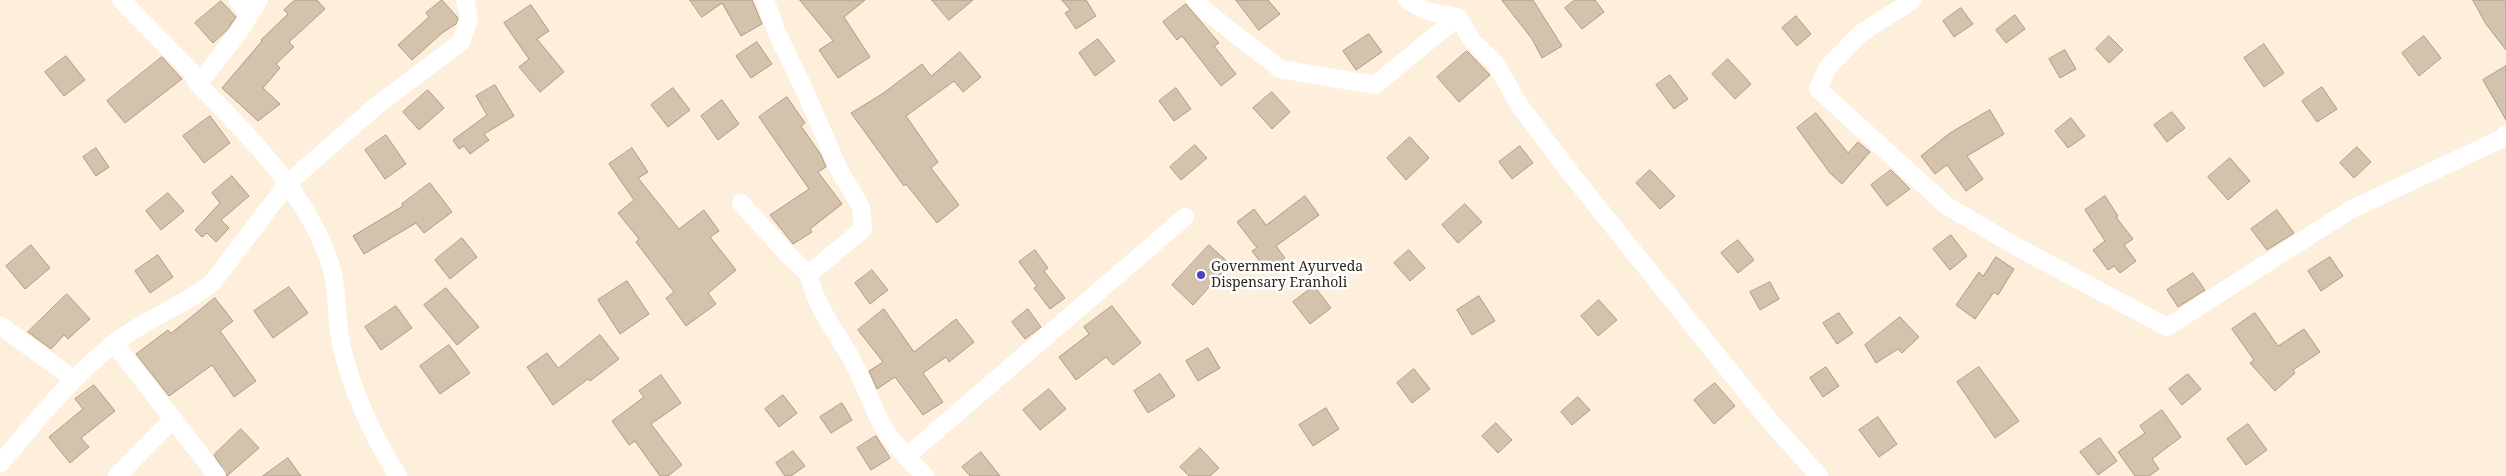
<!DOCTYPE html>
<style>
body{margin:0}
canvas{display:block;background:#fdefdc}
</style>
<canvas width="2506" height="476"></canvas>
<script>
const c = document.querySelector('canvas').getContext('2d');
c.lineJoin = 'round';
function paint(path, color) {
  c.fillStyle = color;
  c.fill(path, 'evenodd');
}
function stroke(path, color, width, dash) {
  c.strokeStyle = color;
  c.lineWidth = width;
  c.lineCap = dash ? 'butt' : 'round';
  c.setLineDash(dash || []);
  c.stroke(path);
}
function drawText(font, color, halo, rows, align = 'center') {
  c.font = font + ' "Noto Serif",serif';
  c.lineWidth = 5;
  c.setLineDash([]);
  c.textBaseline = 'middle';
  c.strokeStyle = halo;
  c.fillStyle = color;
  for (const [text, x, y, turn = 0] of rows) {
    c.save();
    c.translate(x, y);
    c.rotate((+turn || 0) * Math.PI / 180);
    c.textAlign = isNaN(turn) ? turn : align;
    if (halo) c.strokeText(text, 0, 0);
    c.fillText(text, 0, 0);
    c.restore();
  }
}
const building = new Path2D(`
 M295,0H317L325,9L289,42L294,47L276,64L280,68L263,88L280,104L258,121L222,88L262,41L261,40L288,14L284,10Z
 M442,0L458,18L456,24L442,33L412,60L398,45L429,17L426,13Z
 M690,0H752L762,24L741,36L722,3L702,17Z
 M800,0H865L844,17L870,57L838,78L819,50L833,41Z
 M932,0H973L949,20Z
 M1062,0H1086L1096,16L1076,29L1065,13L1070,10Z
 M1236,0H1268L1280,14L1259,30Z
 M1502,0H1533L1562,46L1542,58L1532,39Z
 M1575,0H1595L1604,12L1582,29L1565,8Z
 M2473,0H2506V50L2486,24Z
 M221,1L236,17L227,30L213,43L195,23Z
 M1186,4L1219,43L1214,46L1236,74L1221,86L1182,36L1177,40L1163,22Z
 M531,5L549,31L537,39L564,72L540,92L519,67L529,59L504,23Z
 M1961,8L1973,24L1954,37L1943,21Z
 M2015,15L2025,29L2006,43L1996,30Z
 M1796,16L1811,34L1797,46L1782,28Z
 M1369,34L1382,52L1356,70L1343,51Z
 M2109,36L2123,50L2109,63L2096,49Z
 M2424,36L2441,58L2419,76L2402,53Z
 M1098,39L1115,61L1095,76L1079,53Z
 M757,42L772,64L751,78L736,56Z
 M2264,44L2284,73L2264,87L2244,58Z
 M2065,50L2076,69L2060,78L2049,59Z
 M1467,51L1490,75L1459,102L1437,77Z
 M960,52L981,77L963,92L954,81L906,116L938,162L931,168L959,205L937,223L906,184L904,186L851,113L882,94L922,64L931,76Z
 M66,56L85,80L64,96L45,72Z
 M162,57L182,79L125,123L107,101Z
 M1728,59L1751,84L1735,99L1712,74Z
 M2506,66V120L2483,80Z
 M1670,75L1688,99L1674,109L1656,85Z
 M495,85L514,116L484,134L489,140L470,154L464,146L459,149L453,140L487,115L476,96Z
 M2322,87L2337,109L2317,122L2302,101Z
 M673,88L690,110L668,127L651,105Z
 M1176,88L1191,109L1174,121L1159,101Z
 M428,90L444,108L419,130L403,112Z
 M1272,92L1290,112L1272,129L1253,108Z
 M787,97L805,123L801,126L821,155L826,167L818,172L842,204L810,229L812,232L793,244L770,215L809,189L759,117Z
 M722,100L739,124L718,140L701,116Z
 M1990,110L2004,134L1967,156L1983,179L1966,191L1947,165L1935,174L1921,156L1950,133Z
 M2172,112L2185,128L2167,142L2154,125Z
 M1816,113L1848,153L1858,142L1870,152L1842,184L1830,173L1797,128Z
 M210,116L230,143L204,163L183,136Z
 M2071,118L2085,136L2068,148L2055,131Z
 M386,135L406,164L385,179L365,150Z
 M1410,137L1429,158L1406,180L1387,158Z
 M1195,145L1207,158L1181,180L1170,167Z
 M1520,146L1533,163L1512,179L1499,162Z
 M2357,147L2371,162L2354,178L2340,163Z
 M96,148L109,167L96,176L83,157Z
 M632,148L648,172L638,178L679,229L704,210L719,231L710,237L736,270L708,293L716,304L686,326L666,298L674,292L636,242L639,239L618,213L634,200L609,164Z
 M2230,158L2250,181L2228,200L2208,177Z
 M1650,170L1675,196L1660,209L1636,183Z
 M1891,170L1910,189L1887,206L1871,185Z
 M232,176L249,196L221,220L229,228L216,242L207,233L202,237L195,230L220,203L212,193Z
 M430,183L452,212L424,233L416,223L364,254L353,236L403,206L402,204Z
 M168,193L184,211L161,230L146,211Z
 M1305,196L1319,215L1276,246L1285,258L1267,271L1252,251L1257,248L1237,222L1254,209L1266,225Z
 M2105,196L2118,216L2116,217L2133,239L2124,245L2136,261L2120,273L2114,266L2108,270L2093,250L2105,241L2085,210Z
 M1465,204L1482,222L1458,243L1442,225Z
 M2277,210L2294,233L2267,250L2251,229Z
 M1951,235L1967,256L1950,270L1933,249Z
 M462,238L477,257L450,279L435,260Z
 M1738,240L1754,260L1738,273L1721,253Z
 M31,245L50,268L25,289L6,266Z
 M1209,245L1230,264L1193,305L1172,285Z
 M1035,250L1048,268L1044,271L1065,298L1050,309L1034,288L1037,286L1019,262Z
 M1409,250L1425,268L1410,281L1394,263Z
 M158,255L173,277L150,293L135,271Z
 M1996,257L2014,269L1998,295L1994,292L1975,319L1956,305L1979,272L1983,276Z
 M2330,257L2343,276L2321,291L2308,271Z
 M872,270L888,290L870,304L855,283Z
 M2193,273L2205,290L2178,307L2167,290Z
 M627,281L649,314L620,334L598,300Z
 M1770,282L1779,299L1760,310L1750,292Z
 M1314,286L1331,308L1310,324L1293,302Z
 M289,287L308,313L273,338L254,311Z
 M446,288L479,327L457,345L424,305Z
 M67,294L90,319L68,339L64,335L51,349L28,332Z
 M1479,296L1495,321L1472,335L1457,310Z
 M215,298L233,321L220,331L256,381L234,397L212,365L169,396L136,354L168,330L171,333Z
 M1599,300L1617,320L1598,336L1581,316Z
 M396,306L412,328L381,350L365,327Z
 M1112,306L1141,343L1113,365L1106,357L1076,380L1059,357L1089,334L1084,327Z
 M884,309L914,352L956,319L974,342L949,362L946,357L923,373L943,402L923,415L895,377L877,389L869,371L883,362L858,330Z
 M1028,309L1041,327L1025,339L1012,322Z
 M1839,313L1853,333L1837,344L1823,323Z
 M2255,313L2278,346L2304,329L2320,352L2293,370L2295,373L2275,391L2250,363L2254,360L2232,329Z
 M1900,317L1919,337L1902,353L1898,349L1876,363L1865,345Z
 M600,335L619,359L590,381L588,379L553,405L527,367L547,353L558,368Z
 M449,345L470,373L440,394L420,366Z
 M1208,348L1220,368L1198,381L1186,361Z
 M1826,367L1839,386L1823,397L1810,378Z
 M1979,367L2019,421L1995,438L1957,382Z
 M1414,369L1430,389L1412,403L1397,383Z
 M1160,374L1175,396L1148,413L1134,391Z
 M2188,374L2201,389L2182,405L2169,389Z
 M661,375L681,403L651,424L682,465L668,476H660L635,441L629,445L612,421L644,397L639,391Z
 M1715,383L1735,406L1714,424L1694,400Z
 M94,385L115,411L81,438L89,447L70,463L49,437L83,409L75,399Z
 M1049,389L1066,409L1040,430L1023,410Z
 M783,395L797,413L779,427L765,409Z
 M1578,397L1590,410L1572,425L1561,412Z
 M842,403L852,420L831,433L820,417Z
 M1326,408L1339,429L1313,446L1299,425Z
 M2162,410L2181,437L2152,459L2159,469L2149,476H2135L2118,452L2145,433L2140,426Z
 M1878,417L1897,444L1879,457L1859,430Z
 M1496,423L1512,440L1498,453L1482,436Z
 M2248,424L2267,450L2246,465L2227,439Z
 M241,429L259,448L227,476L214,455Z
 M876,436L890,458L871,470L857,448Z
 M2100,438L2117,461L2098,475L2080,452Z
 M1200,448L1219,468L1210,476H1189L1180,467Z
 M793,451L805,466L791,476H785L776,463Z
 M981,452L1000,476H970L962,467Z
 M288,458L301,476H263Z`);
paint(building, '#d4c3ac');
stroke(building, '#ac9c86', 1);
stroke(new Path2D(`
 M121,0L190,70L198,84C248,134 309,196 331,266C339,292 335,321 342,348C353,393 374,438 398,476
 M238,0L249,16
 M765,0L777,33L804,89L839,170L861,207L863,229L809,274C815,305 832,326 848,353C861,374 868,397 879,419C890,441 908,459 925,476
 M1195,0L1207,12L1280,69L1375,85L1458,17
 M1407,0L1426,11L1458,17L1473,42L1495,63L1520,106L1575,179L1769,420L1819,476
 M1913,0L1861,33L1828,67L1818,89L1947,206L2019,248L2167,327L2350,210L2501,139L2506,134
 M198,84L239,32L259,0
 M741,203L790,257L809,274
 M0,325L73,379
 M114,343L217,476
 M906,457L1185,217
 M0,464C35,422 70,379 113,344C143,320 183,307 213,282L288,183L375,107L461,42L469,18L465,0
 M117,476L173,419`), '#fff', 18);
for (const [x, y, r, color] of [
 [1201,275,5,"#4e43ba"]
]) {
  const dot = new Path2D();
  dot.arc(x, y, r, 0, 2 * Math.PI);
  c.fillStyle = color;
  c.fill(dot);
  stroke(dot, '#fff', 2);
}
drawText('14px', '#2c261d', '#fff', [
 ["Government Ayurveda",1211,267],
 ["Dispensary Eranholi",1211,283]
], 'left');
</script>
